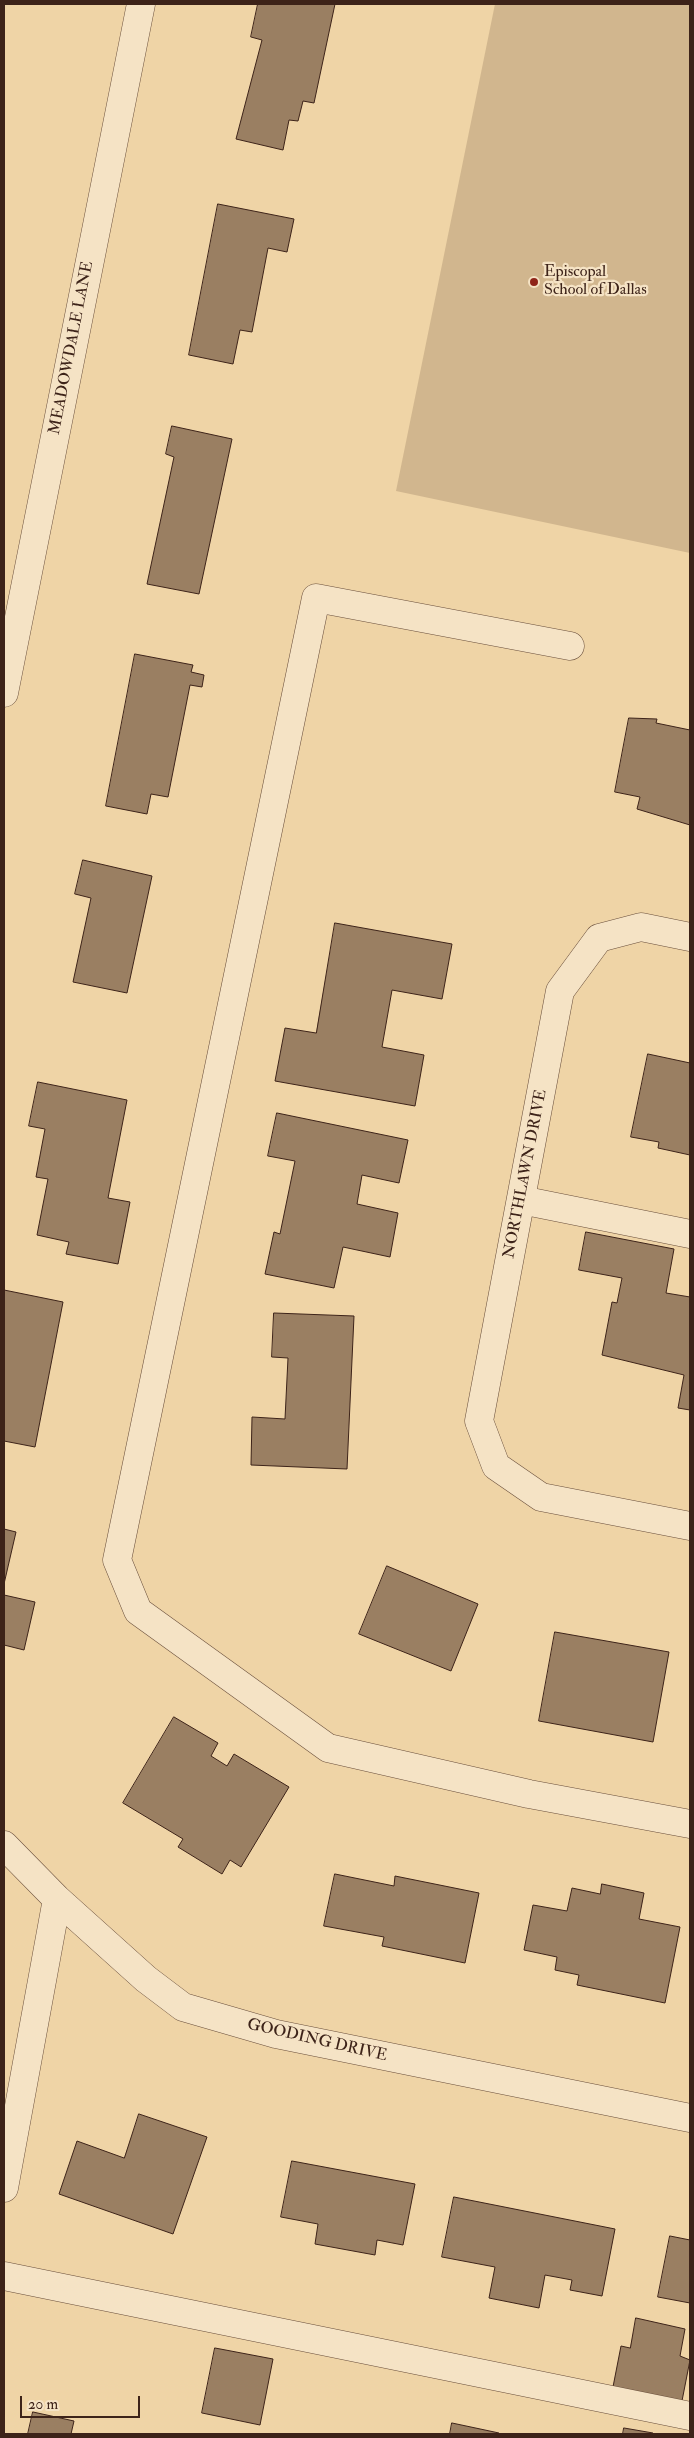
<!DOCTYPE html>
<style>
body{margin:0}
#map{position:relative;width:694px;height:2438px;overflow:hidden;background:#efd4a6;font-family:"IM FELL Double Pica",serif}
canvas{display:block}
.frame{position:absolute;inset:0;border:5px solid #3d2319;pointer-events:none}
.scale{position:absolute;left:20px;top:2396px;width:120px;height:22px;box-sizing:border-box;border:2px solid #3d2319;border-top:0;padding-left:6px;font-size:15px;line-height:18px;white-space:nowrap;color:#3d2319;-webkit-text-stroke:4px #f5e3c5;paint-order:stroke}
</style>
<div id="map">
<canvas width="694" height="2438"></canvas>
<div class="frame"></div>
<div class="scale">20 m</div>
</div>
<script>
const c = document.querySelector('canvas').getContext('2d');
c.lineJoin = 'round';
function paint(path, color) {
  c.fillStyle = color;
  c.fill(path, 'evenodd');
}
function stroke(path, color, width, dash) {
  c.strokeStyle = color;
  c.lineWidth = width;
  c.lineCap = dash ? 'butt' : 'round';
  c.setLineDash(dash || []);
  c.stroke(path);
}
function drawText(font, color, halo, rows, align = 'center') {
  c.font = font + ' "IM FELL Double Pica",serif';
  c.lineWidth = 4.5;
  c.setLineDash([]);
  c.textBaseline = 'middle';
  c.strokeStyle = halo;
  c.fillStyle = color;
  for (const [text, x, y, turn = 0] of rows) {
    c.save();
    c.translate(x, y);
    c.rotate((+turn || 0) * Math.PI / 180);
    c.textAlign = isNaN(turn) ? turn : align;
    if (halo) c.strokeText(text, 0, 0);
    c.fillText(text, 0, 0);
    c.restore();
  }
}
paint(new Path2D(`
 M495,4H690V553L396,491Z`), '#d1b68e');
const building = new Path2D(`
 M258,4H335L314,103L303,101L298,121L289,120L283,150L236,139L262,40L251,37Z
 M218,204L294,219L287,252L268,248L252,332L240,330L233,364L189,355Z
 M172,426L232,439L199,594L147,584L174,457L166,454Z
 M135,654L193,665L191,672L204,675L202,687L190,685L168,797L151,794L147,814L106,806Z
 M629,718L657,719L656,723L690,730V825L637,809L640,797L615,792Z
 M83,860L152,876L127,993L73,982L91,898L75,894Z
 M335,923L452,944L442,999L392,990L382,1047L424,1055L415,1106L275,1081L285,1028L316,1033Z
 M648,1054L690,1063V1155L658,1148L659,1142L631,1137Z
 M38,1082L127,1100L108,1198L130,1202L118,1264L66,1254L69,1242L37,1235L48,1179L36,1177L45,1129L29,1126Z
 M277,1113L408,1140L399,1183L362,1175L357,1204L398,1213L390,1257L343,1247L334,1288L265,1274L274,1232L280,1234L295,1161L268,1156Z
 M586,1232L674,1249L666,1293L690,1297V1410L678,1408L684,1375L602,1355L612,1302L617,1303L622,1278L579,1270Z
 M4,1290L63,1302L35,1447L4,1441Z
 M274,1313L354,1316L347,1469L251,1465L252,1417L285,1419L288,1358L272,1357Z
 M4,1529L16,1532L4,1584Z
 M387,1566L478,1604L451,1671L359,1634Z
 M4,1595L35,1602L24,1650L4,1645Z
 M555,1632L669,1652L653,1742L539,1721Z
 M174,1717L218,1743L211,1756L227,1766L234,1754L289,1787L241,1867L230,1860L222,1874L178,1847L183,1839L123,1803Z
 M335,1874L394,1886L395,1876L479,1893L465,1963L382,1946L384,1937L324,1926Z
 M602,1884L644,1893L639,1919L680,1927L665,2003L577,1985L579,1975L555,1970L557,1957L524,1950L533,1905L567,1911L572,1888L600,1894Z
 M139,2114L207,2137L173,2234L59,2194L77,2141L124,2158Z
 M292,2161L415,2184L403,2245L377,2240L375,2255L315,2244L318,2224L281,2217Z
 M454,2197L615,2229L602,2296L570,2290L572,2280L545,2275L539,2308L489,2298L495,2267L442,2257Z
 M670,2236L690,2240V2303L658,2297Z
 M636,2318L685,2329L680,2356L690,2360L681,2406L612,2392L621,2346L630,2348Z
 M215,2348L273,2359L260,2425L202,2413Z
 M33,2412L74,2421L71,2434H28Z
 M452,2423L499,2433L498,2434H450Z
 M624,2428L653,2433V2434H623Z`);
paint(building, '#9a7f62');
stroke(building, '#3d2319', 1);
const minor = new Path2D(`
 M570,646L316,598L117,1560L138,1611L328,1748L529,1794L690,1824
 M4,693L141,4
 M690,937L641,927L599,938L560,991L479,1421L496,1466L541,1497L690,1526
 M521,1200L690,1234
 M4,1845L57,1899L146,1979L183,2007L276,2034L690,2118
 M4,2188L57,1899
 M4,2276L690,2416`);
stroke(minor, '#6a4f3c', 29);
stroke(minor, '#f5e3c5', 28);
for (const [x, y, r, color] of [
 [534,282,5,"#8f2418"]
]) {
  const dot = new Path2D();
  dot.arc(x, y, r, 0, 2 * Math.PI);
  c.fillStyle = color;
  c.fill(dot);
  stroke(dot, '#f5e3c5', 2);
}
drawText('16px', '#3d2319', '#f5e3c5', [
 ["Episcopal",544,273],
 ["School of Dallas",544,291]
], 'left');
drawText('16px', '#3d2319', '#f5e3c5', [
 ["MEADOWDALE LANE",72,348,-79],
 ["NORTHLAWN DRIVE",526,1174,-79],
 ["GOODING DRIVE",317,2041,13]
]);
</script>
